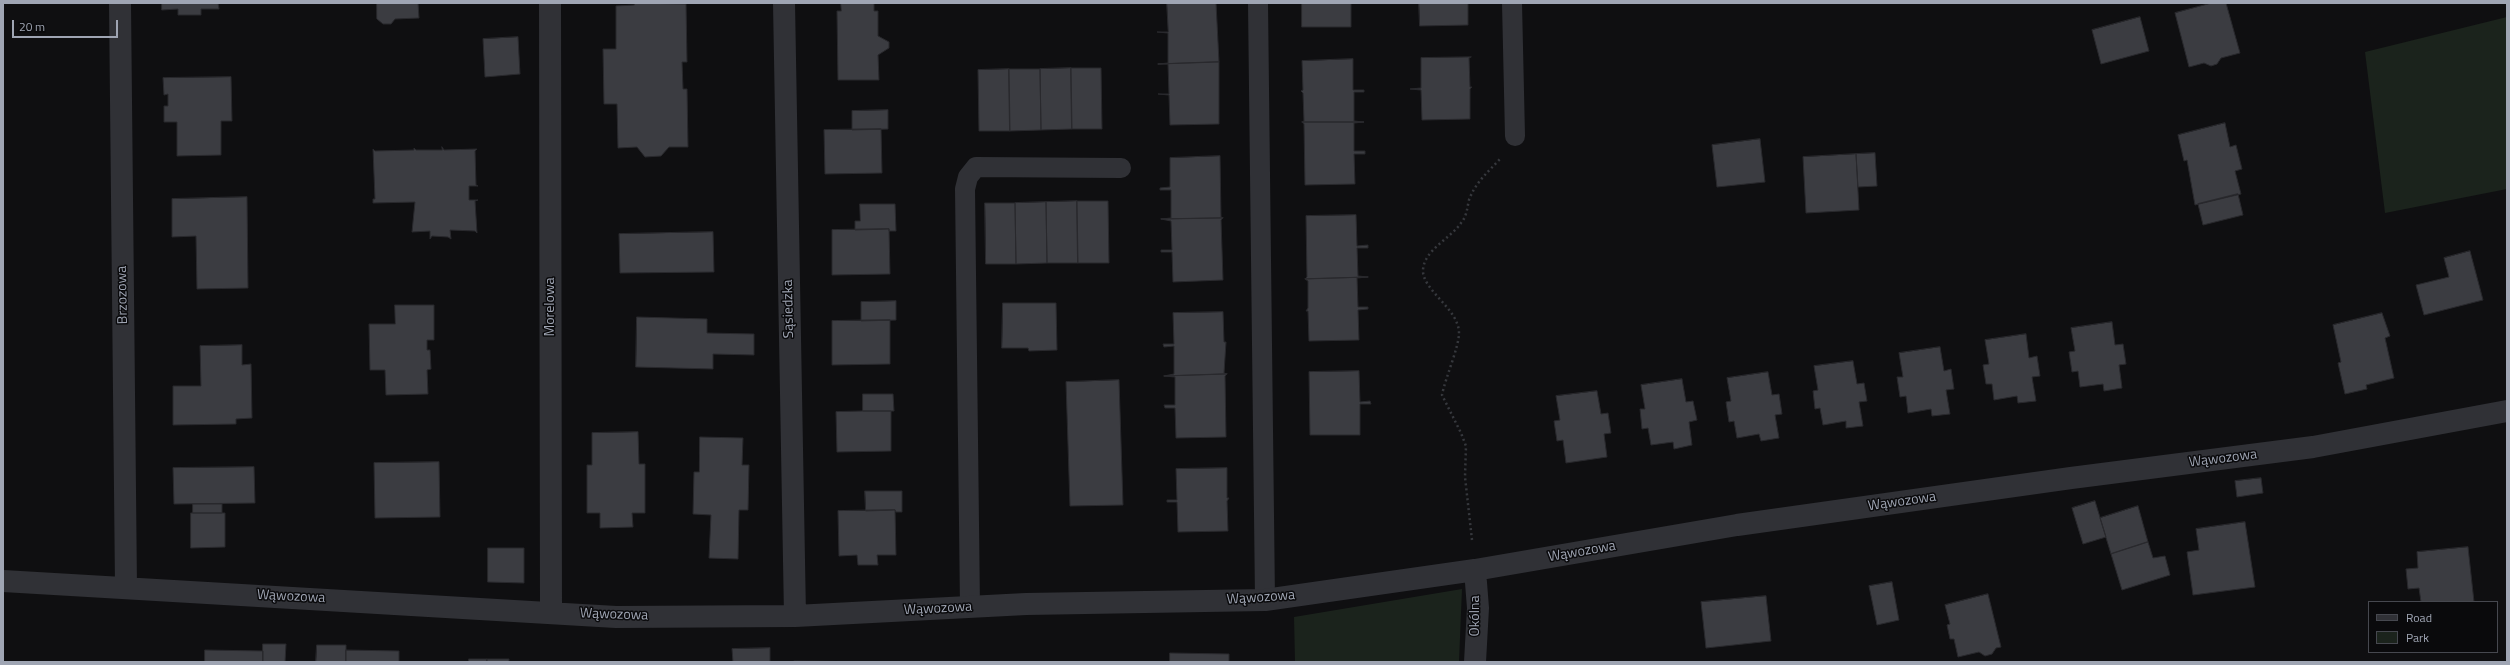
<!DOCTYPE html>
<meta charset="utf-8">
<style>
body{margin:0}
#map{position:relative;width:2510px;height:665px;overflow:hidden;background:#0f0f11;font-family:"Titillium Web",sans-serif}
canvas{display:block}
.frame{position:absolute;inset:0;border:4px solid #9fa5b3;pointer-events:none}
.legend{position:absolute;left:2368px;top:601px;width:130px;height:52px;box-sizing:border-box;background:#0a0a0c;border:1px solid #46484f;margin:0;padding:5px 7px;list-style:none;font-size:12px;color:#9fa5b3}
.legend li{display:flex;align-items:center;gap:8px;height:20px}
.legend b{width:20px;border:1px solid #46484f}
.scale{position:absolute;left:12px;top:20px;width:106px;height:18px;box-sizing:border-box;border:2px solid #9fa5b3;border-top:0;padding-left:5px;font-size:12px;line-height:14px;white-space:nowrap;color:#9fa5b3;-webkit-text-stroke:3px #0a0a0c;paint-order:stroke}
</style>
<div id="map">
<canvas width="2510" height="665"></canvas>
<div class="frame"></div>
<ul class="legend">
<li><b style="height:5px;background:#303136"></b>Road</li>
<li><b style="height:11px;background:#1b231c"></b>Park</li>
</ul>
<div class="scale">20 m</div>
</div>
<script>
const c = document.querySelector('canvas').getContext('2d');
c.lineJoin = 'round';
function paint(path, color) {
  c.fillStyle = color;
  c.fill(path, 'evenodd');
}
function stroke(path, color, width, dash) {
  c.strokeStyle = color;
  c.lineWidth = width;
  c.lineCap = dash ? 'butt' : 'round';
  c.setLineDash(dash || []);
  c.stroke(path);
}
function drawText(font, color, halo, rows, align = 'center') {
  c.font = font + ' "Titillium Web",sans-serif';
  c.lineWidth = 3;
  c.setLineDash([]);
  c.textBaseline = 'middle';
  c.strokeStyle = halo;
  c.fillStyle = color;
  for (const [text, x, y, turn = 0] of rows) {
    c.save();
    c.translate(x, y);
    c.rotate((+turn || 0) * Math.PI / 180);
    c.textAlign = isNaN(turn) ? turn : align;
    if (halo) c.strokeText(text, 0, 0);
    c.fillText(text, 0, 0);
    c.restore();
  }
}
paint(new Path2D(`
 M2507,17V189L2385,213L2365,52Z
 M1462,589L1459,662H1295L1294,617Z`), '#1b231c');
const building = new Path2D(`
 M162,3H218L219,9H201V15H178V9L162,10Z
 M377,3H418L419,18L395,19L391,24H383L377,19Z
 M635,3L686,4L687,62H682L683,89H687L688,147H669L661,156L645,157L637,147L618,148L617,104H604L603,49H616V6L634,5Z
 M841,3H874V11H878V36L889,42V48L878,55L879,80H838L837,11H841Z
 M1167,3H1216L1219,62L1158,64L1168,63V33L1157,32H1168Z
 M1302,3H1351V27H1302Z
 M1419,3H1468V25L1420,26Z
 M2212,3H2226L2240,53L2221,58L2217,64L2211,66L2204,63L2189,67L2175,13Z
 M2140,17L2149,51L2101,64L2092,30Z
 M518,37L520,74L485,77L483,39Z
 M1471,57L1469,58L1470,87H1472L1470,89V119L1422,120L1421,90L1410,89L1421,88V58Z
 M1353,59V90H1364V92H1354V121L1364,122H1302L1304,121L1303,93L1301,91L1303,90L1302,61Z
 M1219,62V124L1170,125L1169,95L1158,94H1169L1168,64H1158Z
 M1071,68H1101L1102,129H1072Z
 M1071,68L1072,129L1041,130L1040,69Z
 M1009,69H1040L1041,130L1010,131Z
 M1009,69L1010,131H979L978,70Z
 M231,77L232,121H221V155L177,156V122H164V106H168V94L164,95L163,78Z
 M888,110V129L852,130V111Z
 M1302,122H1364L1354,123V151H1365V154H1354L1355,184L1305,185L1304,124Z
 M2225,123L2230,147L2236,145L2242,169L2235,171L2241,194L2195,205L2187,160L2184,161L2178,135Z
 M881,129L882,173L825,174L824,130Z
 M1760,139L1765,182L1717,187L1712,145Z
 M442,147L444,150L477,149L475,151L476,185L478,186H469V200H478L475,201L477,233L475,231L450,230L451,239L448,237L432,236L430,239V231L412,232L415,202L373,203V199H375L373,149L375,151L414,150V148L416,150H442Z
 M1875,153L1877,186L1858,187L1856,154Z
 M1856,154L1859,210L1806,213L1803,157Z
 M1220,156L1221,217L1223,218L1161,219L1171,218V190H1160V188L1170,187V158Z
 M2238,194L2243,215L2203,225L2198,204Z
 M247,197L248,288L197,289L196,236L172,237V199Z
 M1077,201H1108L1109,263H1078Z
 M1077,201L1078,263H1047L1046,202Z
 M1046,202L1047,263L1016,264L1015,203Z
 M985,203H1015L1016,264H986Z
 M860,204H895L896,231H889V229L855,230V221H860Z
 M1356,215L1357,246L1368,245V248H1357L1358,276L1368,277L1305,279L1307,277L1306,216Z
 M1223,218L1221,220L1223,280L1173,282L1172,252H1161V250H1172L1171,221L1161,219Z
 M889,229L890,274L832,275V230Z
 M713,232L714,272L620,273L619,234Z
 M2470,251L2483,300L2424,315L2416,285L2449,277L2444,258Z
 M1368,277L1357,278L1358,307H1368V309L1358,310L1359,340L1309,341L1308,311H1306L1308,308V281L1305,279Z
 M896,301V320L861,321V302Z
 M1003,303H1056L1057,350L1029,351L1028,348H1002Z
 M395,305H434V340H427V350H430L431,369L427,370L428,394L386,395L385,370H370L369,324H395Z
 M1223,312L1224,342H1226L1224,373L1227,374L1164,376L1174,374V346L1164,347L1163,344H1174L1173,313Z
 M2382,313L2390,336L2385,338L2394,378L2366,385L2367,389L2345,394L2338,363L2341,362L2333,325Z
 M637,317L707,319V333L754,334V355L713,354V369L636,367Z
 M890,320V364L832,365V321Z
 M2112,322L2115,345L2123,344L2126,364L2119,365L2122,388L2104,391L2103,384L2080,387L2078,371L2072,372L2069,352L2075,351L2071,328Z
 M2026,334L2029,358L2037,356L2040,376L2032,377L2036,401L2018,403L2017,396L1994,400L1992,384H1986L1983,365L1989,364L1985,340Z
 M242,345V365L251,364L252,418L236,419V424L173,425V386H201L200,346Z
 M1940,347L1944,371L1951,369L1954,389L1946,390L1950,414L1932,416L1931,409L1908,413L1906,396L1900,397L1897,377H1903L1899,353Z
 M1853,361L1857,384L1864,383L1867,401L1859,402L1863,426L1846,428V421L1823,425L1820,408L1815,409L1813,391L1818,390L1814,366Z
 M1359,371L1360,402L1370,401L1371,404H1360V435H1310L1309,372Z
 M1768,372L1772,395L1779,394L1782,414L1775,415L1779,438L1761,441L1759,434L1737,438L1734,421L1729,422L1726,402L1731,401L1727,378Z
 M1227,374L1225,376L1226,437L1176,438L1175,408H1165L1164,405H1175V377L1164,376Z
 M1682,379L1686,402L1693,401L1697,420L1689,422L1692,445L1674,449L1673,442L1651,445L1648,428L1642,429L1640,409H1645L1641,385Z
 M1119,380L1123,505L1070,506L1066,382Z
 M1597,391L1601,414L1608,413L1611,433L1604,434L1607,457L1566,463L1563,440L1557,441L1554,421L1560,420L1556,396Z
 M863,394H893L894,411H863Z
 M863,411H891V451L837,452L836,412Z
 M638,432L639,464H645V513H632L633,527L600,528V513H587V465H592V433Z
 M700,437L743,438L742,465H749L748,510H739L738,559L709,558L711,515L693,514L694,472H699Z
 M439,462L440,517L375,518L374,463Z
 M254,467L255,503L174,504L173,468Z
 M1227,468V498H1229L1227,501L1228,531L1178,532L1177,502H1167V500H1177L1176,469Z
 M2261,478L2263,493L2237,497L2235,481Z
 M865,491H902V512H896L895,510L866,511Z
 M2095,501L2106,537L2083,544L2072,508Z
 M193,504H222V513H193Z
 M2138,506L2148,542L2111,554L2100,518Z
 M895,510L896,555H877L878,565H858L857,555L839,556L838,511Z
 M191,513H225V547L191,548Z
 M2245,522L2255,587L2193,595L2187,552L2199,550L2196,529Z
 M2148,542L2153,558L2165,556L2170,575L2122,590L2111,554Z
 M2468,547L2474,602H2421L2419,588L2408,589L2406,569L2418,568L2417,552Z
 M488,548H524V583L488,582Z
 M1892,582L1899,620L1877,625L1869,586Z
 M1988,594L2001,647L1996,648L1992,654L1985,656L1979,652L1958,657L1954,639H1950L1947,625L1950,624L1945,605Z
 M1766,596L1771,641L1706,648L1701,602Z
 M263,644H286L285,662H263Z
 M317,645H346V662H316Z
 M770,648V662H733L732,649Z
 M205,650L263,651V662H205Z
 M346,650L399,651V662H346Z
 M1170,653L1229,654V662H1170Z
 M469,659H487V662H469Z
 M487,659H509V662H487Z
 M794,661L880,662H794Z`);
paint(building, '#3b3c41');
stroke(building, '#29292d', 1);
stroke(new Path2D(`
 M1472,540L1465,477L1466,446L1461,433L1442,395C1445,379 1459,347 1459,333C1459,309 1422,290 1423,270C1424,250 1451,238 1461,223C1467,216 1467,208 1469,200C1475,183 1488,172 1500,159`), '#36383d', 2.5, [2, 3]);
stroke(new Path2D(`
 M1258,3L1265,600
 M1512,3L1515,136
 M970,607L965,189L968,177L976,167L1121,168`), '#303136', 20);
stroke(new Path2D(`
 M120,3L126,587
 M550,3L551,612
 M784,3L795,616
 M1475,570L1478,608L1475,662
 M3,581L616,617L795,616L1026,604L1265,600L1475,570L1737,525L2071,478L2313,447L2507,411`), '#303136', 22);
drawText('14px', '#9fa5b3', '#0a0a0c', [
 ["Brzozowa",123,295,-91],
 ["Morelowa",551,307,-90],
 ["Sąsiedzka",789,309,-91],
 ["Wąwozowa",2223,459,-7],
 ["Wąwozowa",1902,502,-8],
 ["Wąwozowa",1582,552,-10],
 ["Wąwozowa",291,597,3],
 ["Wąwozowa",1261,598,-4],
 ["Wąwozowa",938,609,-3],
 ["Wąwozowa",614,615,2],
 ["Okólna",1476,616,-90]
]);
</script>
